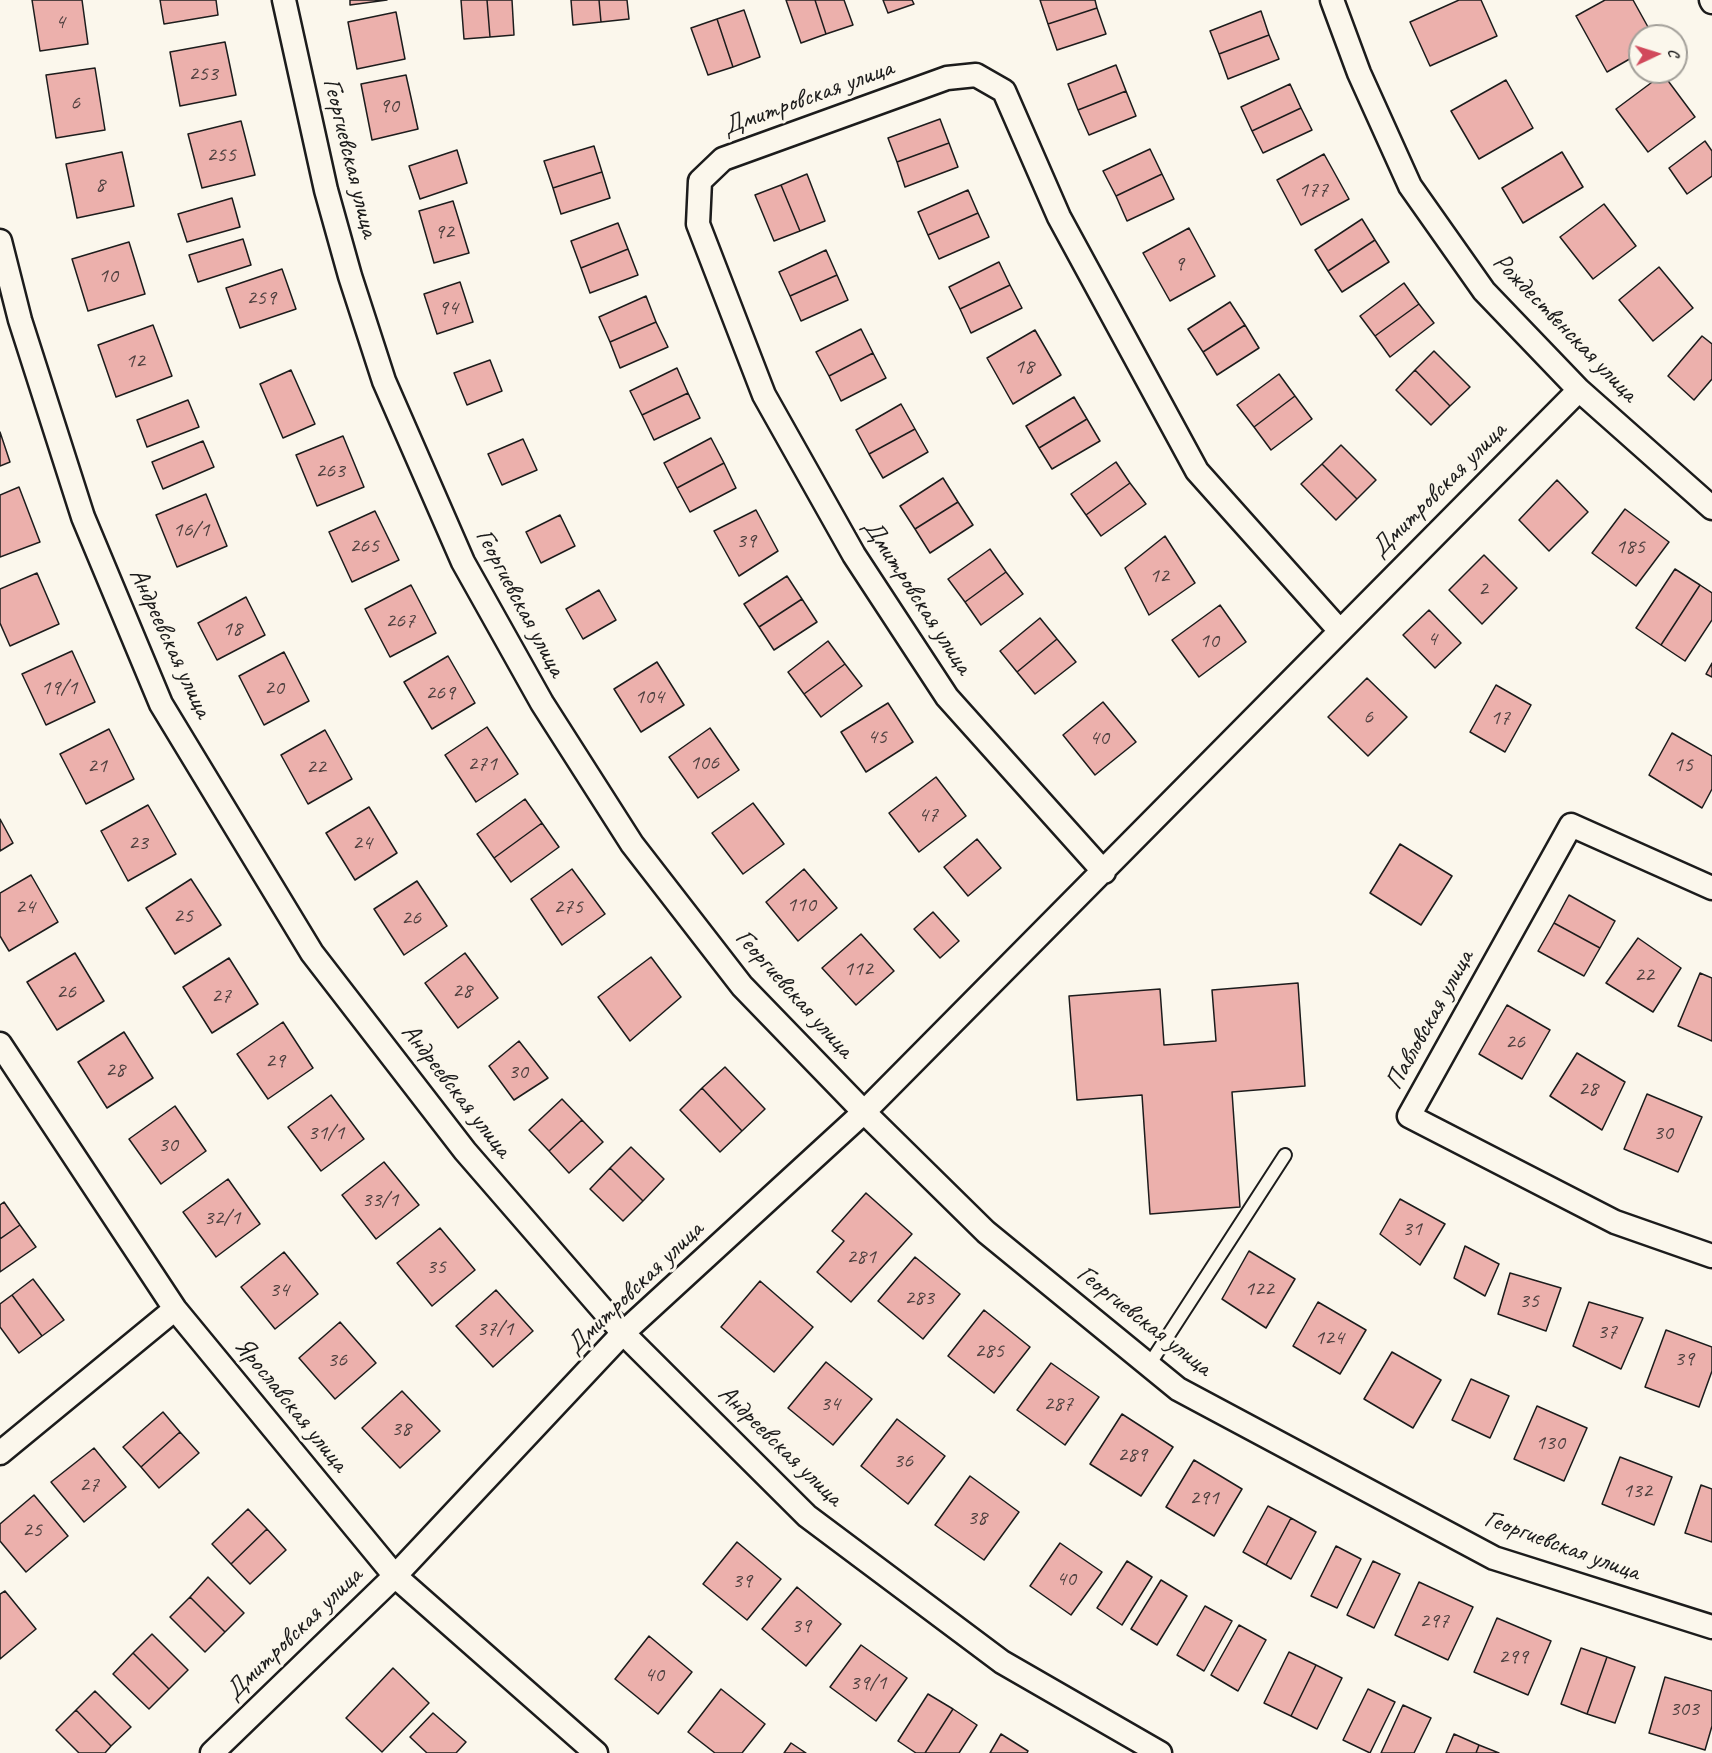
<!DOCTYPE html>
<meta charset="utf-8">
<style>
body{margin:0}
#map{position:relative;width:1712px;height:1753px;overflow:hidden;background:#fbf7ec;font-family:Caveat,sans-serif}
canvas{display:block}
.north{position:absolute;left:1628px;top:24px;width:60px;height:60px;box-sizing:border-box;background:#fbf7ec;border:2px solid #a29f99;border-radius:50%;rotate:86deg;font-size:16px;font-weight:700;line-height:24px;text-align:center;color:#1c1c1c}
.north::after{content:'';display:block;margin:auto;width:21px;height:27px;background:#d1495b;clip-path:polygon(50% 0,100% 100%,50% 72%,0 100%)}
</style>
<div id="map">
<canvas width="1712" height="1753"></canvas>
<div class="north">С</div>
</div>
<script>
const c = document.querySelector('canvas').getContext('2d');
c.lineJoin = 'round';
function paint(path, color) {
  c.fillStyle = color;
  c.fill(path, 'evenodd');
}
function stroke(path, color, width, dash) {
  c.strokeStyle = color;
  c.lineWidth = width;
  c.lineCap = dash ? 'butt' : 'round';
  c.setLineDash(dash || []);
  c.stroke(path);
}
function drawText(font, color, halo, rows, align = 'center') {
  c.font = font + ' Caveat,sans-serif';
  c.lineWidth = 6;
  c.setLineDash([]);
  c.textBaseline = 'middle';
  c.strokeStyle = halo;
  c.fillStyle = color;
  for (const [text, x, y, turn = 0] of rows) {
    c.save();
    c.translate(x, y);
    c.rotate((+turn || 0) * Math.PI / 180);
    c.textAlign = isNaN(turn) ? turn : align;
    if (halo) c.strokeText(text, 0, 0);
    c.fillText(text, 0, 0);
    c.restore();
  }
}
const building = new Path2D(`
 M32,0H82L88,44L40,51Z
 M160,0H216L218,15L164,24Z
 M350,0H387L350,5Z
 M461,0H487L490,37L464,39Z
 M487,0H512L514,35L490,37Z
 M571,0H599L601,22L573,25Z
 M599,0H627L629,19L601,22Z
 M786,0H815L826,34L801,43Z
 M815,0H844L853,25L826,34Z
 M883,0H912L914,4L888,13Z
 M1040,0H1095L1097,8L1048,24Z
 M1459,0H1481L1497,36L1430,66L1410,22Z
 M1605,0H1633L1653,36H1640V53L1607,72L1576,16Z
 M1097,8L1106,34L1057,50L1048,24Z
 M744,10L760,57L733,67L717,19Z
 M1261,11L1269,35L1219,54L1210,31Z
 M396,12L405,59L357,69L348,22Z
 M717,19L733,67L708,75L691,28Z
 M1269,35L1279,59L1228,79L1219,54Z
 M225,42L236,95L180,106L170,52Z
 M1116,65L1126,91L1078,110L1068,84Z
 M95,68L105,130L56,138L46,75Z
 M1663,74L1695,117L1648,152L1616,109Z
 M406,75L418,129L372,140L361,84Z
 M1506,80L1533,128L1479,159L1451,111Z
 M1290,84L1301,108L1252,131L1241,107Z
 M1126,91L1136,116L1089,135L1078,110Z
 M1301,108L1312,130L1263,153L1252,131Z
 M940,119L949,143L897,162L888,138Z
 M241,121L255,175L202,188L188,134Z
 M1705,141L1712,151V176L1687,194L1669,168Z
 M949,143L958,167L905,187L897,162Z
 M594,146L602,172L553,188L544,161Z
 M1150,149L1162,174L1116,196L1103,171Z
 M457,150L467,183L420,199L409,166Z
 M122,152L134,206L77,218L66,164Z
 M1562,152L1583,187L1523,223L1502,188Z
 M1324,154L1349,199L1301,225L1277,180Z
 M602,172L610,198L561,214L553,188Z
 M807,174L825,221L800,231L781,185Z
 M1162,174L1174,199L1127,221L1116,196Z
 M781,185L800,231L774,241L755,195Z
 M968,190L978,213L928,235L918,212Z
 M232,198L240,227L187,242L178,214Z
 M453,201L469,253L434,263L419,211Z
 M1604,204L1636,246L1593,279L1560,237Z
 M978,213L989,237L939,259L928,235Z
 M1362,219L1375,240L1328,271L1315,250Z
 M618,223L628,249L581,268L571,241Z
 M1189,228L1215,276L1170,301L1143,253Z
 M243,239L251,265L198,282L189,255Z
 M1375,240L1389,262L1342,292L1328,271Z
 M129,242L145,294L88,311L72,259Z
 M628,249L638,275L590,293L581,268Z
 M826,250L837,275L790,296L779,272Z
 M999,262L1010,285L960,309L949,287Z
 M1659,267L1693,308L1653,341L1619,300Z
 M282,269L296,309L240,328L226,288Z
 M837,275L848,300L801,321L790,296Z
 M460,282L473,322L437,334L424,294Z
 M1404,283L1419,304L1375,336L1360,316Z
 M1010,285L1022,308L971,333L960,309Z
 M646,296L656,322L610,342L599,317Z
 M1230,302L1245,325L1203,352L1188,329Z
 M1419,304L1434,323L1390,357L1375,336Z
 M656,322L668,347L620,368L610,342Z
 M153,325L172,376L116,397L98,345Z
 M1245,325L1259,348L1217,375L1203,352Z
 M861,329L873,353L829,376L816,352Z
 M1035,330L1061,375L1013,404L987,358Z
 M1702,336L1712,344V379L1694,400L1668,376Z
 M1434,351L1470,387L1450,406L1415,370Z
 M873,353L886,378L841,401L829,376Z
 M490,360L502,391L467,405L454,373Z
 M677,368L688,393L642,415L630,391Z
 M291,370L315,424L283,438L260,384Z
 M1415,370L1450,406L1431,425L1396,390Z
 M1279,374L1295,396L1254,427L1237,405Z
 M688,393L700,418L654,440L642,415Z
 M1295,396L1312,419L1271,450L1254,427Z
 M1074,397L1087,419L1039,448L1026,426Z
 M188,400L199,427L147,447L137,420Z
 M901,404L915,429L869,454L856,430Z
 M1087,419L1100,441L1052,469L1039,448Z
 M915,429L928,452L883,478L869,454Z
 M0,432L10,462L0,466Z
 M343,436L364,487L317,506L296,455Z
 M711,438L724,463L677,488L664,463Z
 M523,439L537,470L502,485L488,454Z
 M203,441L214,467L163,489L152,462Z
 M1341,445L1376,480L1357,499L1322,464Z
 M1116,462L1130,483L1086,515L1071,494Z
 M724,463L736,488L690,512L677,488Z
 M1322,464L1357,499L1336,520L1301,484Z
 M943,478L958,502L915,529L900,506Z
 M1557,480L1588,512L1549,551L1519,520Z
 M1130,483L1146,504L1101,536L1086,515Z
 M19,487L40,542L0,557V495Z
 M206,494L227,546L177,567L156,515Z
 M958,502L973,525L930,553L915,529Z
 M1625,509L1669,542L1636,586L1592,553Z
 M756,510L778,551L739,576L714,531Z
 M375,511L399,560L352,582L329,532Z
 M560,515L575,546L541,563L526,532Z
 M1165,536L1195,583L1149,615L1125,568Z
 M990,549L1006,572L965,602L948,579Z
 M1484,555L1517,588L1482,624L1449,590Z
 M1675,569L1700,585L1661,645L1636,628Z
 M1006,572L1023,594L981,625L965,602Z
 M37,573L59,624L10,646L0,623V589Z
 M787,576L802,599L759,627L744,604Z
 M411,585L436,633L390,657L365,609Z
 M1700,585L1712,593V620L1685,661L1661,645Z
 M599,590L616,620L583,639L566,609Z
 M246,597L265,635L217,660L198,623Z
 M802,599L817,622L774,650L759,627Z
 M1220,605L1246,642L1199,677L1172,640Z
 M1429,610L1461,643L1435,668L1403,635Z
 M1040,618L1057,639L1017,672L1000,651Z
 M1057,639L1076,662L1035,694L1017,672Z
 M828,641L845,664L804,694L788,672Z
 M72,651L95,702L46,725L22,674Z
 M284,652L309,701L264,725L239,676Z
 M448,656L475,703L432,729L404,682Z
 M657,662L684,705L641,732L614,689Z
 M1712,663V677L1706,674Z
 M845,664L862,686L821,717L804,694Z
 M1367,678L1407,717L1368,756L1328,717Z
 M1496,685L1531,705L1505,752L1470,732Z
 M1103,702L1136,742L1095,775L1063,735Z
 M888,703L913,742L866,772L841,732Z
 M487,727L518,774L476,802L445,755Z
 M710,728L739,770L698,798L669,757Z
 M109,729L134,779L86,804L60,754Z
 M325,730L352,779L308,804L281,755Z
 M1672,733L1712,756V789L1702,808L1649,775Z
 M936,777L966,816L919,852L889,813Z
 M525,799L542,823L494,858L477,834Z
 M753,803L784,844L743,874L712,833Z
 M148,805L176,854L128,881L101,831Z
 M369,807L397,853L355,880L326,833Z
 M0,819L13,843L0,851Z
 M542,823L559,847L511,882L494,858Z
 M977,839L1001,868L968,896L944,867Z
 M1400,844L1452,876L1421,925L1370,893Z
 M572,869L605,914L562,945L531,899Z
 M804,869L837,908L798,941L766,902Z
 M31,875L58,922L9,951L0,936V893Z
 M191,879L221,925L175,954L146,908Z
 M417,881L447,926L404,955L374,909Z
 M1569,895L1615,921L1600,948L1554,923Z
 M933,912L959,941L940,958L914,929Z
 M1554,923L1600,948L1584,976L1538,951Z
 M861,934L894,971L856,1005L822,968Z
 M1638,938L1681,968L1653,1012L1606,983Z
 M75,953L104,1001L57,1030L27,982Z
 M465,953L498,998L458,1028L425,983Z
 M651,957L681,997L630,1041L598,997Z
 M229,958L258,1004L212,1033L183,987Z
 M1700,973L1712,978V1041L1678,1026Z
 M1298,983L1305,1086L1232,1092L1240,1207L1150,1214L1142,1095L1077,1100L1069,996L1160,989L1164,1045L1216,1041L1212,990Z
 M1507,1005L1550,1030L1522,1079L1479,1054Z
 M283,1022L313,1068L268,1099L237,1054Z
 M124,1032L153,1078L107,1108L78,1062Z
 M519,1041L548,1078L514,1100L489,1066Z
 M1577,1053L1625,1082L1602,1130L1550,1096Z
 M725,1067L765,1109L742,1131L702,1088Z
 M702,1088L742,1131L720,1152L680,1110Z
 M1647,1094L1702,1117L1678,1172L1624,1149Z
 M331,1095L364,1139L321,1171L288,1127Z
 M562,1099L582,1120L549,1151L529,1130Z
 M175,1106L206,1151L161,1184L129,1139Z
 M582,1120L603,1142L569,1173L549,1151Z
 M631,1147L664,1179L643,1201L610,1168Z
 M384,1162L419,1205L376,1239L342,1195Z
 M610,1168L643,1201L623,1221L590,1189Z
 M228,1179L260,1224L216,1257L183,1212Z
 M866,1193L912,1234L851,1302L817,1272L844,1241L832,1231Z
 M1400,1199L1445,1224L1420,1265L1380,1234Z
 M4,1202L20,1225L0,1239V1205Z
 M20,1225L36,1247L0,1272V1239Z
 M440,1228L475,1270L432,1306L397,1263Z
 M1465,1246L1499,1264L1485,1296L1454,1278Z
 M1249,1251L1295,1279L1266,1328L1222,1299Z
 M284,1252L318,1294L275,1329L241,1287Z
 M915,1257L960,1294L923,1339L878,1301Z
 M1510,1273L1561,1288L1546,1331L1498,1314Z
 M33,1279L64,1320L42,1336L12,1295Z
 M760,1281L813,1327L774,1372L721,1327Z
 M496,1290L533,1331L493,1367L456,1326Z
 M12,1295L42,1336L19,1353L0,1327V1304Z
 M1318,1302L1366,1330L1340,1374L1293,1346Z
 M1589,1302L1643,1318L1621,1369L1573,1346Z
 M984,1310L1030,1347L994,1393L948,1356Z
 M340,1322L376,1363L335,1399L299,1358Z
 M1666,1330L1712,1347V1371L1699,1407L1645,1387Z
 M1392,1352L1441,1380L1413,1428L1364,1399Z
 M826,1362L872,1399L833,1445L788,1408Z
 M1051,1363L1099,1397L1065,1445L1017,1410Z
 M1471,1379L1509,1396L1490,1438L1452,1420Z
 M402,1391L440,1431L400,1468L362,1428Z
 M1537,1406L1587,1428L1564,1481L1514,1459Z
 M163,1412L180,1432L141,1467L123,1447Z
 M1122,1414L1173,1447L1141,1496L1090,1464Z
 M897,1419L945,1456L908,1504L861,1466Z
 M180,1432L199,1453L159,1488L141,1467Z
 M94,1448L126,1487L84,1522L51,1482Z
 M1620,1457L1672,1477L1654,1525L1602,1504Z
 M1194,1460L1242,1489L1214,1536L1166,1507Z
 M970,1476L1019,1512L984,1560L935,1525Z
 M1701,1485L1712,1489V1542L1685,1533Z
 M34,1495L68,1536L26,1572L0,1541V1524Z
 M1268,1506L1291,1518L1266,1565L1243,1552Z
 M248,1509L267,1529L231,1564L212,1544Z
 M1291,1518L1316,1532L1291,1579L1266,1565Z
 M267,1529L286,1550L250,1584L231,1564Z
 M737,1542L781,1579L747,1620L703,1584Z
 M1060,1543L1102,1572L1071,1615L1030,1586Z
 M1336,1546L1361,1559L1337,1608L1311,1596Z
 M1127,1561L1152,1577L1122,1625L1097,1608Z
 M1373,1561L1400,1574L1374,1628L1347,1615Z
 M208,1577L244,1613L225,1632L190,1597Z
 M1161,1580L1187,1596L1157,1645L1131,1629Z
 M1419,1582L1473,1607L1448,1660L1395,1635Z
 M797,1587L841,1624L806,1666L762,1629Z
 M5,1591L36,1629L0,1659V1594Z
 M190,1597L225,1632L205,1652L170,1617Z
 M1205,1606L1232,1621L1204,1671L1177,1655Z
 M1497,1618L1551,1641L1528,1695L1474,1672Z
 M1239,1625L1266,1640L1238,1691L1211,1675Z
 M152,1634L188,1670L169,1689L133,1653Z
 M649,1636L692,1672L658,1714L615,1679Z
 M861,1645L907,1678L876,1721L830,1687Z
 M1581,1648L1607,1657L1587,1714L1561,1704Z
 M1289,1652L1316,1665L1291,1716L1264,1703Z
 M133,1653L169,1689L149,1709L113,1674Z
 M1607,1657L1635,1667L1615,1723L1587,1714Z
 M1316,1665L1342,1678L1317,1729L1291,1716Z
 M393,1668L429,1703L382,1752L346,1718Z
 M1665,1677L1712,1691V1726L1705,1750L1649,1733Z
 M721,1689L765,1724L742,1753H715L688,1732Z
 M1368,1689L1395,1702L1370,1753L1343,1740Z
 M95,1691L131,1727L111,1746L76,1710Z
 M928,1694L953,1709L925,1753H916L898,1741Z
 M1403,1705L1431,1718L1414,1753H1381Z
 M953,1709L977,1725L959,1753H925Z
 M76,1710L111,1746L105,1753H79L56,1730Z
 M433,1713L466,1742L456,1753H427L410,1737Z
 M1001,1734L1028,1751L1027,1753H990Z
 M1454,1734L1479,1745L1476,1753H1446Z
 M791,1743L806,1753H784Z
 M1479,1745L1499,1753H1476Z`);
paint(building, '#ecb0ac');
stroke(building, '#1c1c1c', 1.5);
const lane = new Path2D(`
 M1149,1365L1285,1155`);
const street = new Path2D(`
 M284,0L326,190L350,276L384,381L463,562L542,703L632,844L742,986L864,1112L986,1232L1178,1389L1494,1558L1712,1627
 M1332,0L1359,73L1410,186L1484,291L1579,390L1712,508
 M1711,0L1712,2
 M0,241L20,320L83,517L161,704L312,953L465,1151L623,1333L807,1516L1002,1662L1160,1753
 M1104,872L947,697L854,555L764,395L698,224L700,181L723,159L947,78L976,75L1004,91L1059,217L1197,471L1340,631
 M1712,888L1571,825L1409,1116L1615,1222L1712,1256
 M0,1044L175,1309L395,1576L596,1753
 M0,1453L175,1309
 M212,1753L395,1576L623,1333L864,1112L1579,390`);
stroke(lane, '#1c1c1c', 16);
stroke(street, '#1c1c1c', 27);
stroke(lane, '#fbf7ec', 12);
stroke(street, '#fbf7ec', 22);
drawText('22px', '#504140', null, [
 ["4",60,22],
 ["253",203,74],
 ["6",75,103],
 ["90",389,106],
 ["255",221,155],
 ["8",100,185],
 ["177",1313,190],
 ["92",444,232],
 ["9",1179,264],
 ["10",108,276],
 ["259",261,298],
 ["94",448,308],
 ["12",135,361],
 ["18",1024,367],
 ["263",330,471],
 ["16/1",191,530],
 ["39",746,541],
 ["265",364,546],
 ["185",1630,547],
 ["12",1159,576],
 ["2",1483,589],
 ["267",400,621],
 ["18",232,629],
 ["4",1432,639],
 ["10",1209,641],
 ["19/1",59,688],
 ["20",274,688],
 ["269",440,693],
 ["104",649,697],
 ["6",1368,717],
 ["17",1500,718],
 ["45",877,737],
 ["40",1099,738],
 ["106",704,763],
 ["271",482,764],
 ["15",1683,765],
 ["21",97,766],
 ["22",316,767],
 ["47",928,815],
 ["23",138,843],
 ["24",362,843],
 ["110",801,905],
 ["24",25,907],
 ["275",568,907],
 ["25",183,916],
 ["26",411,918],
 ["112",858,969],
 ["22",1644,975],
 ["28",462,991],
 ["26",66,992],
 ["27",221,996],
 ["26",1515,1042],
 ["29",275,1061],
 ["28",115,1070],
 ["30",518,1072],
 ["28",1588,1089],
 ["31/1",326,1133],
 ["30",1663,1133],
 ["30",168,1145],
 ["33/1",380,1200],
 ["32/1",222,1218],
 ["31",1412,1229],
 ["281",861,1257],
 ["35",436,1267],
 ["122",1259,1289],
 ["34",279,1290],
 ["283",919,1298],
 ["35",1529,1301],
 ["37/1",495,1329],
 ["37",1607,1332],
 ["124",1329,1338],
 ["285",989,1351],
 ["39",1684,1359],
 ["36",337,1360],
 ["34",830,1404],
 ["287",1058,1404],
 ["38",401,1429],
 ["130",1550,1443],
 ["289",1132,1455],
 ["36",903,1461],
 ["27",89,1485],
 ["132",1637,1491],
 ["291",1204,1498],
 ["38",977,1518],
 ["25",32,1530],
 ["40",1066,1579],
 ["39",742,1581],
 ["297",1434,1621],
 ["39",801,1626],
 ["299",1513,1657],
 ["40",654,1675],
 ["39/1",868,1683],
 ["303",1684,1709]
]);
drawText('26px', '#1c1c1c', '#fbf7ec', [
 ["Дмитровская улица",808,98,-20],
 ["Георгиевская улица",350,158,76],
 ["Рождественская улица",1565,328,46],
 ["Дмитровская улица",1439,490,-45],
 ["Дмитровская улица",917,597,57],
 ["Георгиевская улица",520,603,62],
 ["Андреевская улица",170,643,65],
 ["Георгиевская улица",794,994,48],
 ["Павловская улица",1430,1020,-61],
 ["Андреевская улица",456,1091,52],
 ["Дмитровская улица",635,1288,-44],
 ["Георгиевская улица",1144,1321,38],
 ["Ярославская улица",291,1405,51],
 ["Андреевская улица",780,1446,44],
 ["Георгиевская улица",1562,1546,20],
 ["Дмитровская улица",294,1634,-44]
]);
</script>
